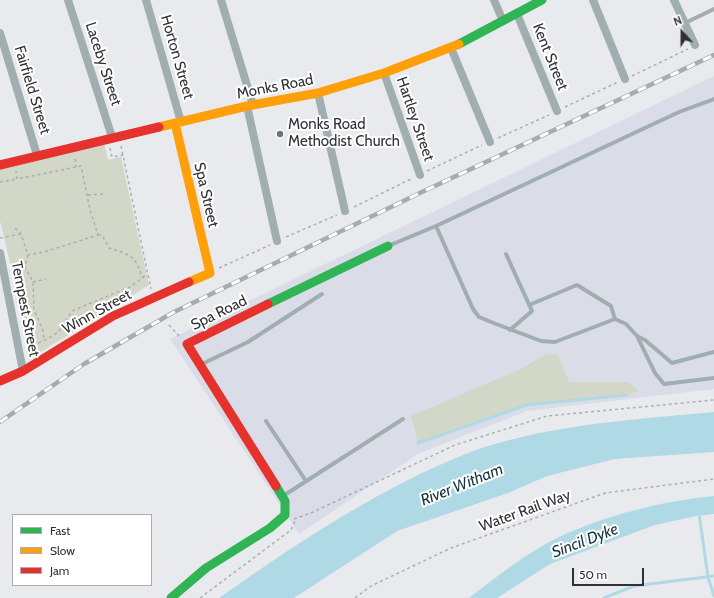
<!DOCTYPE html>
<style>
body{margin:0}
#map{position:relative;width:714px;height:598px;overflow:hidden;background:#e9eaee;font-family:Cabin,sans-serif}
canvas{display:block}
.legend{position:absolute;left:12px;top:514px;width:140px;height:72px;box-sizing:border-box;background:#fff;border:1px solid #acadae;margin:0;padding:5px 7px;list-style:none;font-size:12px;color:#303134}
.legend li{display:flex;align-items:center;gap:8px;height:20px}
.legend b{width:20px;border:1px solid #acadae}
.north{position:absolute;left:662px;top:12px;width:40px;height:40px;-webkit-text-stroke:3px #fff;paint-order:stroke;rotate:339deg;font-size:11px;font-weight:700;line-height:16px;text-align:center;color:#303134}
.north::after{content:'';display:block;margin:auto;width:14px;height:18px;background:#303134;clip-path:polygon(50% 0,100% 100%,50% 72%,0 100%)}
.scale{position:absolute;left:572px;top:568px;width:72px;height:18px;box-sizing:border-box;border:2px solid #303134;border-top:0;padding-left:5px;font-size:12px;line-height:14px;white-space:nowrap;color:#303134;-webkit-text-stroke:3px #fff;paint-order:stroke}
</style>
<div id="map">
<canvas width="714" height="598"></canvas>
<ul class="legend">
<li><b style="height:5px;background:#30b455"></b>Fast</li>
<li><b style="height:5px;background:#ff9f0a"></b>Slow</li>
<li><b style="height:5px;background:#e5322d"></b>Jam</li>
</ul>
<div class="north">N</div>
<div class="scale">50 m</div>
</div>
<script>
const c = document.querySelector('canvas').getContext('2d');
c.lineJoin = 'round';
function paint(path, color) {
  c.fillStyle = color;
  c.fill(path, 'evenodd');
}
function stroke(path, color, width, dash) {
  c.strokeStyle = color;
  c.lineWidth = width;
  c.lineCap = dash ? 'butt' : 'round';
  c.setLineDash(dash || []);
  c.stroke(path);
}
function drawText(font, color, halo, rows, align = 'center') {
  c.font = font + ' Cabin,sans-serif';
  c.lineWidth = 4;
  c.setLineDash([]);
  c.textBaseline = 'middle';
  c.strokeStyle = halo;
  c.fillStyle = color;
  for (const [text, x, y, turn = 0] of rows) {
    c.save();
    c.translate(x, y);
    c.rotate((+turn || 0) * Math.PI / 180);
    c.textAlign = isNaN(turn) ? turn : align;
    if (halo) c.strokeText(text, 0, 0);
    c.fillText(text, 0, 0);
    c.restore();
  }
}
paint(new Path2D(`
 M714,76V389L527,411L418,454L299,534L170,339Z`), '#dadde7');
paint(new Path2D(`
 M104,143L108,160L121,157L149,285L31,358L30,346L0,221V169Z
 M546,354L558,355L569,382H629L638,391L627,395L527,405L418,443L411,416L521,369Z`), '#d2d7c8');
paint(new Path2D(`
 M714,412V452L615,459L547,476L508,493L397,531L294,598H219C284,552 348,509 420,474C444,463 470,451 495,444C567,423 641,419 714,412Z
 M714,496V514L696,516L655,525L550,564L497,598H469C496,577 528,552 559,537C607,515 662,501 714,496Z`), '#afd9e4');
stroke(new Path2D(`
 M418,443L527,405L627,395
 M699,513L708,577L714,596
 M604,598L634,586L714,576`), '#afd9e4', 3);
stroke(new Path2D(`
 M632,76L688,49
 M565,107L618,82
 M498,138L549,115
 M121,146L151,289
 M110,148L112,157L123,155
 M75,159L76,167
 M427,171L482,145
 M0,182L17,179
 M88,195L103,194
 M354,207L413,178
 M15,228L21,234L28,255L44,252L98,235L90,210L81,166L17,179L16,171
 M98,235H102L109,248C130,255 136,255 142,278
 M286,237L337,215
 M0,238L21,234
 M28,255L25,267L33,282L34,310L43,330L44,339
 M219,268L270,245
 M33,282L46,279
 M169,325L180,337
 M27,347C37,344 52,338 59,331C65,324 67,316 74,310L130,287L146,275L149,276
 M294,519L311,513L455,445L547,416L714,400
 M200,598L291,530L296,519
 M355,598L371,586L451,548L605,493L714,479`), '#a8b1b2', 1.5, [3, 3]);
stroke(new Path2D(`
 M685,23L714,9
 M436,226L473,309L479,317L491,322L541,341L555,342L615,319L626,324L637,336L645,340L672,363L714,352
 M388,246L436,226L679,112L714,99
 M506,254L532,311L510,330
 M529,305L577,285L611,306L615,319
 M637,336L655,373L664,384L714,378
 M202,364L248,342L322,294
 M266,421L306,481
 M283,496L403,419`), '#a1aeb0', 4);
stroke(new Path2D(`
 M68,0L112,137
 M146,0L181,122
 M221,0L253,105
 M494,0L503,21
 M593,0L625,79
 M674,0L695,45
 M517,14L557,111
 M0,33L37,155
 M451,48L490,142
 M384,73L420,175
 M318,93L345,211
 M247,106L277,241
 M0,253L23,371`), '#a1aeb0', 8);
stroke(new Path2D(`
 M459,44L542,0
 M268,304L388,246
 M171,598L206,568L270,528L285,515V501L276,486`), '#30b455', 9);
stroke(new Path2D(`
 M175,123L210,273L189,282
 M159,127L247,106L318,93L384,73L459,44`), '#ff9f0a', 9);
stroke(new Path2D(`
 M0,165L159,127
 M268,304L187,344L276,486
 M0,381L23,371L113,316L189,282`), '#e5322d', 9);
const rail = new Path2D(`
 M0,422L84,364L174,312L422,192L714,55`);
stroke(rail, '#a4adae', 4.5);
stroke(rail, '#fff', 3, [9]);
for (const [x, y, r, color] of [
 [280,134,4,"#717275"]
]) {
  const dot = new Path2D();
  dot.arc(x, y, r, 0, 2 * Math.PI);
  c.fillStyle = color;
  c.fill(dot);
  stroke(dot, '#fff', 1.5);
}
drawText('15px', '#303134', '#fff', [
 ["Horton Street",177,57,74],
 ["Kent Street",550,57,68],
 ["Laceby Street",103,64,72],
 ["Monks Road",275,87,-11],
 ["Fairfield Street",32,90,73],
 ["Hartley Street",415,119,71],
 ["Spa Street",206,195,77],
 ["Tempest Street",25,309,79],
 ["Winn Street",97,312,-29],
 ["Spa Road",219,313,-26],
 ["Water Rail Way",525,511,-20]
]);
drawText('15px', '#303134', '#fff', [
 ["Monks Road",288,125],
 ["Methodist Church",288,142]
], 'left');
drawText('italic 16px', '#16353b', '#fff', [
 ["River Witham",462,485,-22],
 ["Sincil Dyke",585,541,-21]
]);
</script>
